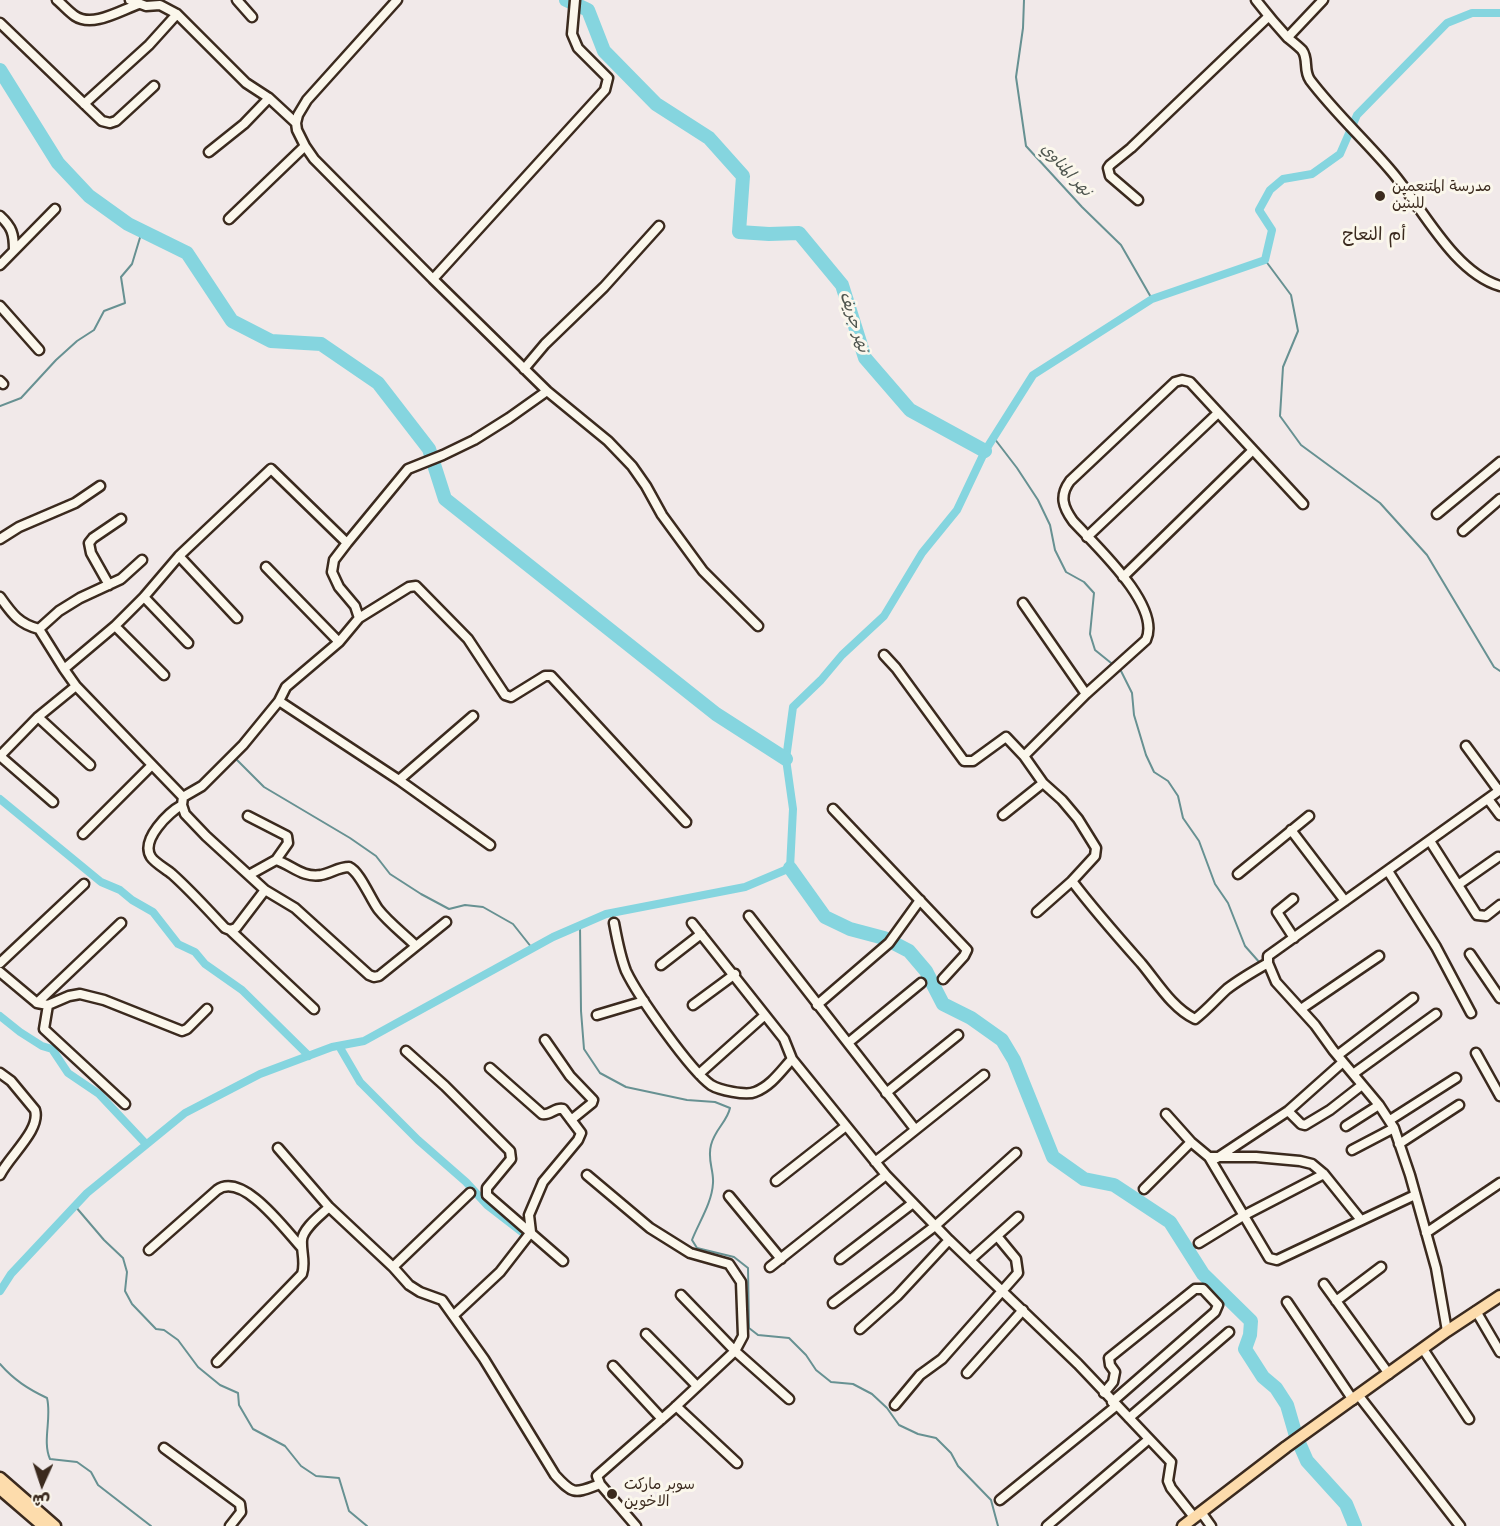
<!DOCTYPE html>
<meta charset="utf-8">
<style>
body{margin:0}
#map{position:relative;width:1500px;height:1526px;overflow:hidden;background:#f1e9e9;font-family:"Playpen Sans","Playpen Sans Arabic",sans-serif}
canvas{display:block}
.north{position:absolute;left:12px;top:1454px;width:60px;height:60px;-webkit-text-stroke:4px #fbf7ec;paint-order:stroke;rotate:183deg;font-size:16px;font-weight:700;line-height:24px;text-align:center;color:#3b2a1e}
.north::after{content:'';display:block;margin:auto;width:21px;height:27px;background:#3b2a1e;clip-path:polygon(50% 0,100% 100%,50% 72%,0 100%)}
</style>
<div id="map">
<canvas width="1500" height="1526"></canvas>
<div class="north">ش</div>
</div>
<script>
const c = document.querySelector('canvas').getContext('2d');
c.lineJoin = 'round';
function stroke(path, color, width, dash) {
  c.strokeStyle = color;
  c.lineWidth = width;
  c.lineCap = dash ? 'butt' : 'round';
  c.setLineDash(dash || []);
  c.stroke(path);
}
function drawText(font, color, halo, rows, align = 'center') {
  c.font = font + ' "Playpen Sans","Playpen Sans Arabic",sans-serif';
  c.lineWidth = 6;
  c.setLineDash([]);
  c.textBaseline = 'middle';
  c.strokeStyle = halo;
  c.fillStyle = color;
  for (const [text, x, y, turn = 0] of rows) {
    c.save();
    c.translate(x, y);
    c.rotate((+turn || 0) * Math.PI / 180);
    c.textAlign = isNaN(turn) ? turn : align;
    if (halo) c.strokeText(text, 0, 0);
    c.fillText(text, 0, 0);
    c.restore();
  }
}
stroke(new Path2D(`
 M1024,0L1023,28L1016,77L1026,146L1082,207L1121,245L1152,299
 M1265,260L1291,295L1298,331L1283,367L1280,416L1301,445L1380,503L1427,555L1494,667L1500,671
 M0,406L21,398L56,360L77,341L94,330L104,311L125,303L121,277L132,264L142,231
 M994,438L1017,468L1038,500L1050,525L1055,550L1066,572L1084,582L1094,593L1090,634L1095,650L1121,671L1132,693L1134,715L1146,755L1154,772L1168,781L1178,796L1183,818L1199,841L1215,884L1228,903L1245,946L1260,963
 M237,760L264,787L350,838L376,856L390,874L421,894L449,909L465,905L483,907L513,924L532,948
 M580,926L581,1011L584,1049L600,1073L626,1087L687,1100L715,1102L730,1108C727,1122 715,1129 711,1145C707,1160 714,1170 713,1183C712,1203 699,1222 692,1240L697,1248L734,1257L748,1268L749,1328L758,1335L789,1338L806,1355L816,1370L831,1382L853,1384L872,1394L887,1408L899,1425L918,1434L936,1438L951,1453L958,1466L991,1500L998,1526
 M75,1206L104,1240L123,1258L127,1272L125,1291L132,1304L156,1329L164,1330L178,1340L198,1367L220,1385L238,1393L239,1405L253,1429L285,1446L301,1466L316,1476L339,1478L349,1511L367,1526
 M0,1364C14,1380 28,1389 47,1398C52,1418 42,1441 50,1459L77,1462L91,1472L98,1485L151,1526`), '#679192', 2);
stroke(new Path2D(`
 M0,799L101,882L120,890L132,900L153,912L178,944L195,952L205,964L242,990L309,1056
 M0,1016L20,1032L42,1046L52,1049L68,1073L99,1094L146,1144
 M339,1046L360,1082L418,1140L466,1182L487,1205L522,1232
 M0,1291L11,1274L87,1193L185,1113L260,1074L332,1047L364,1041L553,937L606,914L745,887L790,868L793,809L786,759L793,707L821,680L842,655L884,616L922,553L957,510L985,451L1033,375L1152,299L1265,260L1272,230L1259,210L1270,190L1283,179L1312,174L1340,154L1357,115L1447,23L1472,13H1500`), '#85d5df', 8);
stroke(new Path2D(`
 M566,0L588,10L604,51L656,104L709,138L743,176L739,232L769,234L799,233L842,285L865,358L910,410L985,451
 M0,70L58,163L89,196L128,224L187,253L232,321L271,341L321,344L378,383L429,449L445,499L716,714L786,759
 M790,868L825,917L850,929L884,938L909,951L926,971L943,1004L971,1018L1002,1040L1014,1060L1053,1157L1084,1179L1114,1185L1170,1222L1203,1274L1251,1321L1250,1335L1245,1349L1263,1377L1276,1388L1287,1405L1296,1436L1307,1461L1346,1504L1355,1526`), '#85d5df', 14);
const minor = new Path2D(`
 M57,0C63,5 69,12 75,16C93,28 121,10 139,4
 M130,0L146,6L160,5L177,14L246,83L269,98L296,123
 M237,0L252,17
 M397,0L307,100L298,115L296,123L297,130L305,146L314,159L433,279
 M1256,0C1266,13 1277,26 1288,38C1293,42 1298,46 1302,50C1309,59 1303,70 1310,80C1335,113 1365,140 1392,172C1422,207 1453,272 1500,286
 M0,23L102,121L110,123L116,121L154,86
 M1288,37L1323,0
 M84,104L149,45L177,14
 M209,152L244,124L269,98
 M1138,200L1110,176L1108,168L1110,165L1131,148L1269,16
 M0,216C12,227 14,234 14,250
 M229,219L305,146
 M0,265L55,209
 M0,306L39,350
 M524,369L545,344L604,287L659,226
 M0,381L3,384
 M547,391L608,441L632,466L646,486L662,515L703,571L758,626
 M1437,514L1500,462
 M1463,531L1500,499
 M1087,537L1218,413
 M0,539L19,527L75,503L100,486
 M347,543L408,469L443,455L474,440L509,418L547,391L433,279L605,90L608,78L578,48L572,34L575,0
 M179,556L237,618
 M266,567L339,642
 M1123,577L1253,450
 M109,585L91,553L89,543L93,538L121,519
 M0,597C12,614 19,624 39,629L64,669
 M144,597L188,643
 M1023,603L1086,694
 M359,618L409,587L416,586L468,639L505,695L511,697L545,676H551L686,822
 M115,626L164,675
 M39,629L59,611L80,598L121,579L142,560
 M884,655L896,668L964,761H973L1006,737L1024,756L1043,783L1062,800L1078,819L1096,848L1095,856L1072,881
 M279,701L399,780L490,845
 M38,717L90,765
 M1466,746L1499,791
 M0,756L38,717L76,686L183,797L202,786L243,745L279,701L286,687L339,642L359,618L355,606L339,587L332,572L334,560L347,543L271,469L179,556L144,597L115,626L64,669L76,686
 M0,756L53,802
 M1024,756L1086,694L1146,640C1162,606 1095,545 1073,521C1063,507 1059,496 1070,481L1175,382L1182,380L1190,382L1303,504
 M399,780L473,716
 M183,797L182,805L185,814L206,836L265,890L295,908L369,975L374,977L379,976L446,922
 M1488,799L1500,815
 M182,805C169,812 140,840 151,857C155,863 166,869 172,874C191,891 208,910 225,928L230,930L236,928L265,890
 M833,809L967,950L964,956L943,979
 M1003,815L1043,783
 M248,816L287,836L288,843L276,860
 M1291,830L1345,901
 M83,834L152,765
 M1430,841L1477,915L1486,916L1500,905
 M1388,871L1436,947L1471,1013
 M1238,874L1309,816
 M249,875L276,860C292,865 302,878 321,875C331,873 339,867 349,867C360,872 370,898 378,909C389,923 404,934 416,946
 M1458,885L1498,857
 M1293,899L1277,912L1294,938
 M1037,912L1072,881C1094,910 1117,936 1141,963C1157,982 1172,1008 1195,1019C1207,1010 1216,999 1227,989C1240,979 1254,971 1268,963
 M749,916L915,1129
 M614,923C617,939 620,956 626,971C638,996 690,1070 711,1085C719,1090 746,1096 755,1092C771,1086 781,1071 792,1059
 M692,923L784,1039L792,1059L886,1175L949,1240L1078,1364L1171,1462L1168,1481L1171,1488L1194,1517
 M230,930L314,1009
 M1470,954L1500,998
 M0,963L84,884
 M661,965L701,934
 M0,972L37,1003L121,923
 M37,1003L48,1005L69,996L80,994L104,1000L182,1031L187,1029L207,1009
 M48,1005L44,1029L125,1104
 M693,1005L735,974
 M817,1005L889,943L920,900
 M1301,1009L1379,956
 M597,1015L644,1001
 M545,1040L570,1076L593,1100L592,1103L571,1120
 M848,1043L921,983
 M406,1051L445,1086L510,1151L511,1159L487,1188V1195L563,1261
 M1476,1053L1500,1096
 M1338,1055L1413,998
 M0,1073L11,1081L35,1110C41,1130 9,1156 0,1175
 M699,1074L765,1015
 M1353,1074L1436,1014
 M886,1093L958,1035
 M1288,1111L1301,1124L1305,1125L1330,1110L1362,1085
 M1166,1114L1191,1142L1209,1157H1256L1300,1161L1312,1164L1324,1174L1361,1220
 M1390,1120L1456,1078
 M1346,1126L1379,1105
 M1399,1144L1459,1105
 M278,1148L329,1207L393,1267L409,1285L420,1292L442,1300L484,1359L555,1475C574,1496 575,1493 600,1484L636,1526
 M1352,1150L1394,1128
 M1209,1157L1269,1258L1277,1260L1415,1195
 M1217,1158L1288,1111L1343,1062
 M875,1162L984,1075
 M587,1175L650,1228L690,1253L729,1264L741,1282L743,1336L735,1351L672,1410L597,1476L600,1484
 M776,1181L846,1126
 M1144,1189L1191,1142
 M729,1196L781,1259
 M1426,1233L1500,1183
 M1199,1243L1243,1216L1324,1174
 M149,1250L217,1190C243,1171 286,1231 302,1248
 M840,1259L913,1203
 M970,1260L1018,1217
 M393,1267L470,1193
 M770,1267L886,1175
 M1324,1284L1389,1374
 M681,1295L735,1351L789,1399
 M1336,1301L1381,1267
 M1287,1302L1353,1400
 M833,1303L935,1226L1016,1153
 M1476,1311L1500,1352
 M454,1315L500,1272L531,1232L529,1215L543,1182L578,1140L581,1133L563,1109C555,1107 550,1116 542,1114L490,1068
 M860,1329L897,1296L949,1240
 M1447,1331L1436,1268L1410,1175L1394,1128L1379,1105L1333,1050L1315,1025L1276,982L1268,963V956L1500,790
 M646,1334L697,1386
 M1423,1349L1469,1419
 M217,1362L302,1274C306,1262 301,1252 302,1240C303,1228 321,1215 329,1207
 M613,1366L662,1419
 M967,1373L1023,1310
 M1104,1393L1113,1382L1115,1372L1110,1365L1109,1358L1195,1289H1203L1218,1305L1215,1312L1112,1402
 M1359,1396L1460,1526
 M895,1405L920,1375L942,1359L1018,1273L1016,1259L997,1236
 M676,1406L737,1463
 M1129,1418L1229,1332
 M164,1448L240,1504L241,1512L230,1526
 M1000,1500L1116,1406
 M1201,1512L1211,1526
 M1047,1526L1149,1439`);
const major = new Path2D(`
 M0,1478L55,1526
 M0,1489L43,1526
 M1183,1526L1286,1447L1447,1331L1500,1296`);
stroke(minor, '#3b2a1e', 13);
stroke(major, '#3b2a1e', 15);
stroke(minor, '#fbf7ec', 8);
stroke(major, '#fddcac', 10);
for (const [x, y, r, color] of [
 [1380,196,6,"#3b2a1e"],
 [612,1494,6,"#3b2a1e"]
]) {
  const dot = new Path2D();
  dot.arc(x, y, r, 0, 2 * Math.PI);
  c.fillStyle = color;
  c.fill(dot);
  stroke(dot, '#fbf7ec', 2);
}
drawText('15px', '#3b2a1e', '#fbf7ec', [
 ["مدرسة المتنعمين",1392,187],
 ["للبنين",1392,204],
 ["سوبر ماركت",624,1485],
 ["الاخوين",624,1502]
], 'left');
drawText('italic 16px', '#4e554e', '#fbf7ec', [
 ["نهر المناوي",1066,170,47],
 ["نهر جريف",854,322,72]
]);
drawText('18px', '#3b2a1e', '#fbf7ec', [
 ["أم النعاج",1374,235]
]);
</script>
